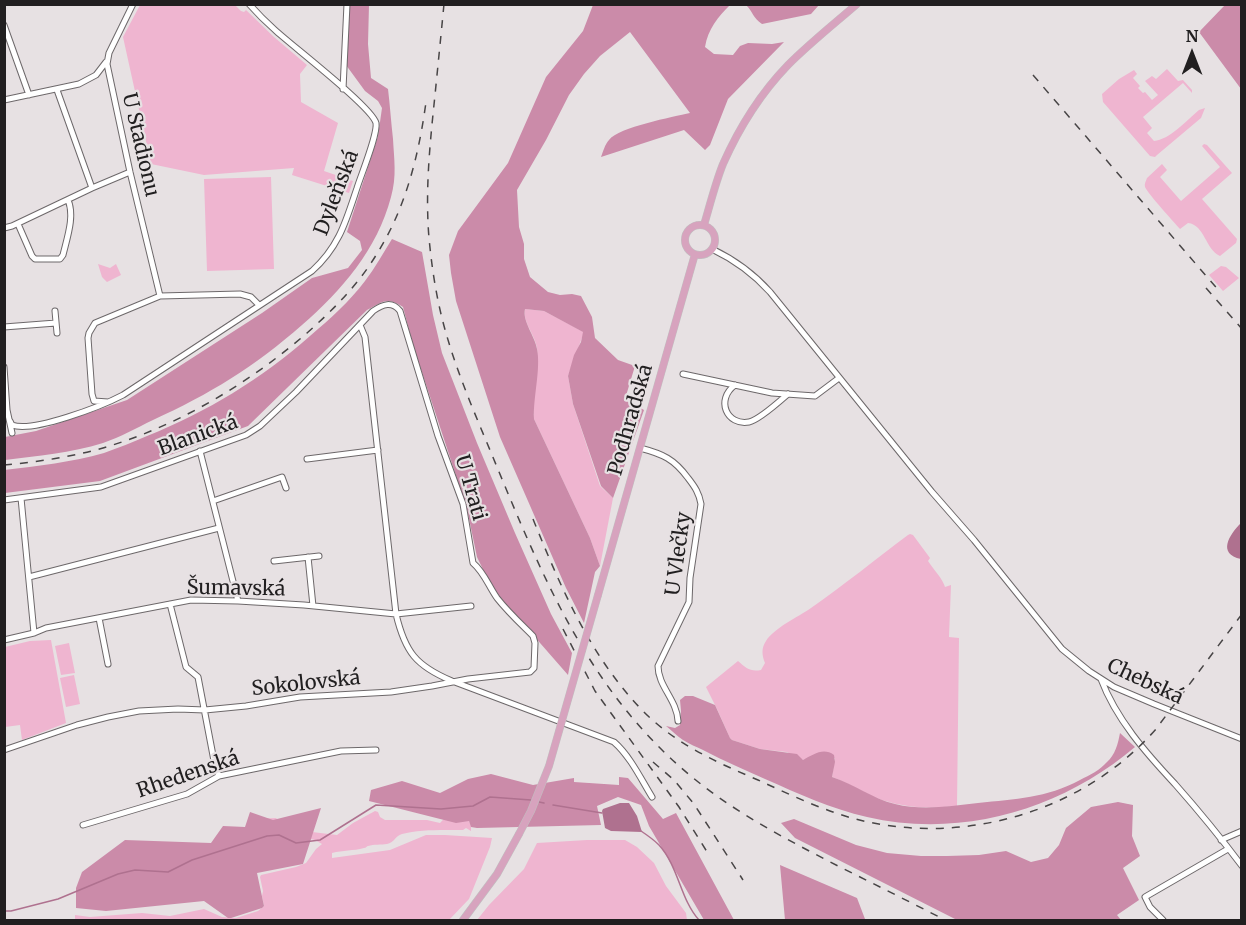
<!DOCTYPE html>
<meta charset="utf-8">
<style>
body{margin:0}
#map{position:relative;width:1246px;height:925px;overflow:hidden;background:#e7e1e3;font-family:Merriweather,serif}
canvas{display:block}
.frame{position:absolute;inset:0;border:6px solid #211f20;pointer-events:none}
.north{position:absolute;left:1162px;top:24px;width:60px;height:60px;-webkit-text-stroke:4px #e7e1e3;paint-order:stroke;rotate:0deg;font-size:16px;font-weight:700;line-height:24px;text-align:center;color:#211f20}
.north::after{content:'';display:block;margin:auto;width:21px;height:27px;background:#211f20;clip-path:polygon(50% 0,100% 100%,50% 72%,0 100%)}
</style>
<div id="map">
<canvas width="1246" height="925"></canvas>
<div class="frame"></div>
<div class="north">N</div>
</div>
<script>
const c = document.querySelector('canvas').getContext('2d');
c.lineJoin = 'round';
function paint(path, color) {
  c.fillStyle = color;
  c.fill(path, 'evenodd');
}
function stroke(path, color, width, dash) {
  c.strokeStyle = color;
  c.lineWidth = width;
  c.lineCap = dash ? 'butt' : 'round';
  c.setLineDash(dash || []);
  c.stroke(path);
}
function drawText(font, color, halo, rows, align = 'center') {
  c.font = font + ' Merriweather,serif';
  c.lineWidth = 4.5;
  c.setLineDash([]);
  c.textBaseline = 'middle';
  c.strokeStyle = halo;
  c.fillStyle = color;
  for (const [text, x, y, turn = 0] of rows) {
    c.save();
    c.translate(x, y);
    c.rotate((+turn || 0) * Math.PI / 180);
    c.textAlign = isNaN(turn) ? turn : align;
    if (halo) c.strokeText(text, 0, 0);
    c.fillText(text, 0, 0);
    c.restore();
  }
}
paint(new Path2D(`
 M234,4L241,11L244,12L246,10L274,37L307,65L300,74L301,102L338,123L324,171L353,181L349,193L292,175L294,168L204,175L151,164L123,37L140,5Z
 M1167,69L1178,81L1183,80L1192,90V93L1183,83L1143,117L1152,128L1147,133L1154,141C1169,140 1187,120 1199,110L1205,108L1201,118L1157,155L1155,157L1150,156L1103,102L1102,94L1119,79L1134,70L1137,74L1133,78L1140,86L1138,88L1143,93L1145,92L1152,100L1158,95L1145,81L1152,76L1156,79Z
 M1204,144L1207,145L1232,173L1202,199L1237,239L1236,243L1220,256C1205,249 1205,225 1188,223L1180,229C1173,221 1149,195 1145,187C1144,184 1146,181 1147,178L1162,164L1167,170L1160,177L1181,201L1220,167L1202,146Z
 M271,177L274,269L207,271L204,179Z
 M98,264L110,268L116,264L121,275L107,282L102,277Z
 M1221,266L1226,267L1239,278L1223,291L1209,275Z
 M525,309L544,311L584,332L568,376L573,404L600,486L613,498L600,566L590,538L534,419C533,402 535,385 536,367C536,361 538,354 537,348C535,335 522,321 525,309Z
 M910,534L913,535L930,558L928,561C933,569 943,579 945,587L951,585L949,637L959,638L957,806C929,809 901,808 874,797C860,791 846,782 832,777L835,758H808L803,760L787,752L760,749L732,740L730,738L717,709L706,687L738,661C746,668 750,672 761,670L765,663C762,656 761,648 766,641C774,628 798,617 811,608C844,585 876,559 908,535Z
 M51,640L66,723L22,740L20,725L5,727V647L30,641Z
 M69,643L75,673L61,675L55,646Z
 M74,675L80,704L66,707L60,678Z
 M460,802L466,820L469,821L471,826V831L466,828L463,830C445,830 419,829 402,834C395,836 394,843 387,844C381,845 374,844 368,846C367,846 366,848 364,848C353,851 343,850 332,853V858L390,850L426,835H445L492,838L490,847L469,899L449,920H75V915L90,917L142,913L170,916L204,909L222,917L236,918L258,911L264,906L262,896L263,891L260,877L261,875L296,867L306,863L316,849L322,844L315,840L283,833L251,819L276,818L287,829L337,835L353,823L375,811L378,812L380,817L385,820H427L440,823Z
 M587,840H625L637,847L654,863L666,886L686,913L687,920H477L489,905L524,869L537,843Z`), '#efb5d0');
paint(new Path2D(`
 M349,5H369L368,44L371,78L388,89C390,105 391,122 393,139C394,159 397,176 391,197C377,250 342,290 302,325C254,367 210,394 153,420C136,428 121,437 103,443C71,453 37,456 5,460V437L36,431L127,400L262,313L312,278L348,268L362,250L360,241L347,232L378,136L382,108L378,101L365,91L346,65Z
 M593,5H730C718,17 708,29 705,47L714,54L733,55L740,46L748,43L772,44L784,42L728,99L710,145L705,150L684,130L601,157C603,152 605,144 609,140C619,127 673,117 690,113L630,32L600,56L584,74L569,95L546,140L517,190L519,227L524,244V259L530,277L548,292L560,295L572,294L581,296L592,317L595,338L618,360L635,366L625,399L644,410L613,498L601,486L573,404L568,376L574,355L581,342L583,332L544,311L525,309C522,321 535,336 537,349C541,369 533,397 534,419L590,538L600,566L595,572L584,623L566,588L500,437L456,301L451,273L449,255L458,231L508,163L546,77L583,31Z
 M746,5H819L811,14L762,24C753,18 753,12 746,5Z
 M1225,5H1241V89L1199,32Z
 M392,239L422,252L433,315L442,353L477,443L515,533L551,614L572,653L568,675L492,588L477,557L467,509L413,345L403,307C386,296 383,302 367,310L248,426L100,481L5,493L4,470C38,466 72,462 104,453C118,448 133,442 147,436C207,412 261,379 310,336C330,319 349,302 365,281C375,268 383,253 392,239Z
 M685,696H693L715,705L730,738L732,740L760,749L797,754L803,760C813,755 823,747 834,755L835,762L832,777C854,784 873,799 895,804C923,811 950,806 978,803C1016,799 1046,798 1080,780C1090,775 1100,770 1107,762C1115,755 1118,744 1120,733L1135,747C1062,809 962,839 867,817C832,809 799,794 765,779C745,770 724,761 703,750C697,747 689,744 683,740C677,736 671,730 666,726L675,728L680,725L681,711L680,700Z
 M491,774L533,785L574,778V782L619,785V777L628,778L663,819L676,813L734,920H704L649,826L641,805L618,797L597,806L601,825L477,828L471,827L469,821L456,823L369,801L371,790L402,781L440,793L468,779Z
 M1118,802L1133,805L1132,836L1140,856L1123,868L1139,900L1117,915L1121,920H957L795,838L781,823L794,819L856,845L887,853L921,856H947L979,855L1006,851L1031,862L1048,858L1059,845L1066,828L1091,807Z
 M321,808L303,864L257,873L264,906L262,908L231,918H228L204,901L106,911L76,908V888L82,872L125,840L211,843L223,826L245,827L250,812L273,820Z
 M780,865L857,898L865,919L864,920H785Z`), '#cb8ba9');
paint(new Path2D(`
 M1241,523V559C1217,554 1229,535 1241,523Z
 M620,803H629L637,816L642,832L611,831L605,828L602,811L603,809Z`), '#af718f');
stroke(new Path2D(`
 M539,802L544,803
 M553,805L602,813
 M641,831C647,835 654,840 659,845C679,867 680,899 699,920
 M4,911H11L58,899L118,874L135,870L168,872L192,860L267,836L279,835L296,843L320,840L376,805L441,809L473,806L490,797L531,800`), '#af718f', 1.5);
const minor = new Path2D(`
 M133,4L109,53L107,64L130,172L160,296
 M4,25L29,95
 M343,89L347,4
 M57,90L92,188
 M4,100L79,84L96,75L106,62
 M18,224L32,256L35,259H60L63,255C67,238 75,216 68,200
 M4,228L12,226L92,188L130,172
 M712,249C735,260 753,273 770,292L932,492L974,540L1062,649L1089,671L1114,687L1154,704L1242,739
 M55,311L57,333
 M360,325L365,337L396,614C405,652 416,666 452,681L614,742C630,756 641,779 652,797
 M4,327L56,323
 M4,367L7,410L12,433
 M683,374L772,393L815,396L839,378
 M735,385C715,400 727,426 749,422C759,420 780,401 788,394
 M108,402L94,401L92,394L88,338L89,333L95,323L160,296L240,294L251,297L259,305
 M10,421L12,425C33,433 102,406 123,395L312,271C339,247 346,221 357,188C361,175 378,134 376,123C372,107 291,45 275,30C266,22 257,13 249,4
 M640,448C663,454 674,459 688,478C695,487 699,493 701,504L690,578L689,602L658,666C658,686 677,700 678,721
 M200,451L238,601
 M307,459L378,450
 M21,498L34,633
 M4,500L101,487L246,435L260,426L296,392L373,311C383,304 392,301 400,311L438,436L463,504L473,563C484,572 489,587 497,598C508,612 521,624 533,636L535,643L534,668L530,672L468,679L432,686L391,692L300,697L246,706L205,710L178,709L139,711L108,717L77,725L4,750
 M213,501L282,477L286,488
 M308,557L313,606
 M274,561L319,556
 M29,577L219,528
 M170,604L186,667L198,677L215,766L219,776
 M99,618L108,664
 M4,640L34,633L46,628L191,600L238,601L304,605L396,614L471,606
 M1101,679C1116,719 1146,753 1175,784C1198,810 1221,838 1242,866
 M83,825L187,794L219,776L341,751L376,750
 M1221,840L1242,831
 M1163,920L1150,907L1145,897L1228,849`);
const major = new Path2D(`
 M685 240a15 15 0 1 1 30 0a15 15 0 1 1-30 0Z
 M704,225C710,205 715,184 723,164C739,128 761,93 788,65C810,43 834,24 857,4
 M598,595L695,254
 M463,920L497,874L519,834`);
stroke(minor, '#6d686a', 7);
stroke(major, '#c1c0c1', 8);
stroke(minor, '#fff', 5);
stroke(major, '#d7a3be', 7);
stroke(new Path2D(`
 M444,4C441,35 438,65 435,95C430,143 425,190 429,238C432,270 437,302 446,333C459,379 479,423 497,467C545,583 592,695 692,777C737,814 788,840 838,866C874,884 910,902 945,920
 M1033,75L1220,292
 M1206,288L1242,329
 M4,465C37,462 71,457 103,448C178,426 248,384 307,333C334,309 359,284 378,252C406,207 419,154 426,102
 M533,519C561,588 590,656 642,710C675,744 716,762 758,780C793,796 830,814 868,822C972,844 1086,809 1156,729L1242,614
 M563,629L595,691L679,807L709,855
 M653,762L674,780L694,804L743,880`), '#484546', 1.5, [8, 8]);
const majorBridge = new Path2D(`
 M519,834L531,811L549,766L598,595`);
stroke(majorBridge, '#c1c0c1', 8, []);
stroke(majorBridge, '#d7a3be', 7);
drawText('20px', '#211f20', '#e7e1e3', [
 ["U Stadionu",140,145,77],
 ["Dyleňská",337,193,-69],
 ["Podhradská",631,420,-74],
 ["Blanická",198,436,-20],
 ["U Trati",470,488,74],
 ["U Vlečky",679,554,-82],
 ["Šumavská",236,589,1],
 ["Chebská",1145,682,25],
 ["Sokolovská",306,684,-6],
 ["Rhedenská",188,775,-19]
]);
</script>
